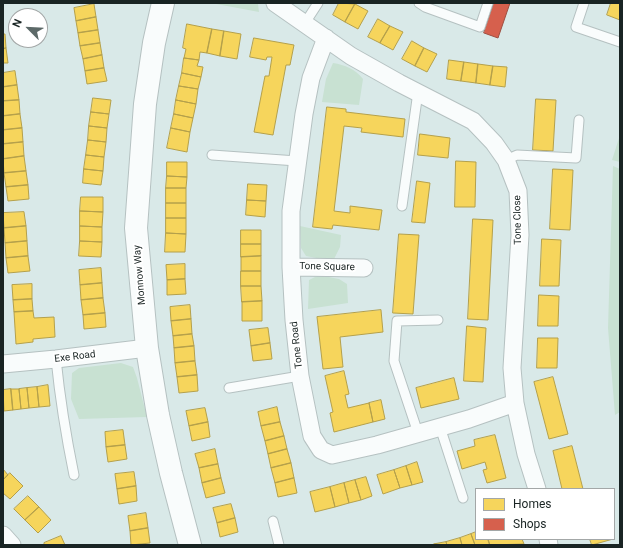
<!DOCTYPE html>
<style>
body{margin:0}
#map{position:relative;width:623px;height:548px;overflow:hidden;background:#d9e9e8;font-family:Roboto,sans-serif}
canvas{display:block}
.frame{position:absolute;inset:0;border:4px solid #192423;pointer-events:none}
.legend{position:absolute;left:475px;top:488px;width:140px;height:52px;box-sizing:border-box;background:#fff;border:1px solid #a3a7a7;margin:0;padding:5px 7px;list-style:none;font-size:12px;color:#192423}
.legend li{display:flex;align-items:center;gap:8px;height:20px}
.legend b{width:20px;border:1px solid #a3a7a7}
.north{position:absolute;left:8px;top:8px;width:40px;height:40px;box-sizing:border-box;background:#fff;border:1px solid #a3a7a7;border-radius:50%;rotate:294deg;font-size:11px;font-weight:700;line-height:16px;text-align:center;color:#192423}
.north::after{content:'';display:block;margin:auto;width:14px;height:18px;background:#5c6968;clip-path:polygon(50% 0,100% 100%,50% 72%,0 100%)}
</style>
<div id="map">
<canvas width="623" height="548"></canvas>
<div class="frame"></div>
<ul class="legend">
<li><b style="height:11px;background:#f6d55c"></b>Homes</li>
<li><b style="height:11px;background:#d6604d"></b>Shops</li>
</ul>
<div class="north">N</div>
</div>
<script>
const c = document.querySelector('canvas').getContext('2d');
c.lineJoin = 'round';
function paint(path, color) {
  c.fillStyle = color;
  c.fill(path, 'evenodd');
}
function stroke(path, color, width, dash) {
  c.strokeStyle = color;
  c.lineWidth = width;
  c.lineCap = dash ? 'butt' : 'round';
  c.setLineDash(dash || []);
  c.stroke(path);
}
function drawText(font, color, halo, rows, align = 'center') {
  c.font = font + ' Roboto,sans-serif';
  c.lineWidth = 4;
  c.setLineDash([]);
  c.textBaseline = 'middle';
  c.strokeStyle = halo;
  c.fillStyle = color;
  for (const [text, x, y, turn = 0] of rows) {
    c.save();
    c.translate(x, y);
    c.rotate((+turn || 0) * Math.PI / 180);
    c.textAlign = isNaN(turn) ? turn : align;
    if (halo) c.strokeText(text, 0, 0);
    c.fillText(text, 0, 0);
    c.restore();
  }
}
paint(new Path2D(`
 M211,3H257L258,4L259,12Z
 M333,63C345,65 355,69 363,79L359,105L322,102L326,79Z
 M620,135V162L612,160Z
 M613,166L620,169V412L615,415L608,328Z
 M300,226L341,235L340,247L334,259L316,258L306,256L301,248Z
 M319,275L339,279L347,284L348,303L308,309L309,280Z
 M121,363L133,367L137,378L147,417L79,419L71,399L72,373L79,368Z`), '#c8e1d2');
const homes = new Path2D(`
 M339,3L355,4L345,22L333,15Z
 M611,3H620V20L607,15Z
 M94,4L96,17L76,21L74,8Z
 M355,4L368,11L358,29L345,22Z
 M96,17L98,30L78,33L76,21Z
 M378,19L390,26L380,43L368,37Z
 M187,24L212,29L207,53L200,52L199,60L184,58L186,49L183,48Z
 M390,26L403,32L393,50L380,43Z
 M212,29L224,31L220,56L207,53Z
 M98,30L100,43L80,46L78,33Z
 M224,31L241,34L237,59L220,56Z
 M3,34H5L6,48L3,49Z
 M254,38L294,45L290,65H286L273,135L254,132L265,76H269L272,57H267L266,60L250,57Z
 M412,41L424,48L415,66L402,59Z
 M100,43L102,55L83,59L80,46Z
 M6,48L8,63H3V49Z
 M424,48L437,54L427,72L415,66Z
 M102,55L104,68L85,71L83,59Z
 M184,58L199,60L197,66L203,67L201,77L182,73Z
 M449,60L464,62L461,81L447,79Z
 M464,62L478,64L476,83L461,81Z
 M478,64L493,66L490,85L476,83Z
 M493,66L507,67L505,87L490,85Z
 M104,68L107,81L87,84L85,71Z
 M15,71L17,85L3,87V73Z
 M182,73L201,77L198,89L179,86Z
 M17,85L19,100L3,101V87Z
 M179,86L198,89L196,104L176,100Z
 M93,98L111,100L109,114L91,112Z
 M536,99L556,100L553,151L533,150Z
 M19,100L20,114L3,116V101Z
 M176,100L196,104L193,118L174,114Z
 M327,107L346,109V112L405,119L403,137L361,132L362,128L344,126L334,211L350,213V206L382,210L379,230L333,225L332,229L313,227Z
 M91,112L109,114L107,128L89,126Z
 M20,114L22,128L3,130V116Z
 M174,114L193,118L190,132L171,128Z
 M89,126L107,128L106,142L88,140Z
 M22,128L23,142L3,144V130Z
 M171,128L190,132L187,152L167,148Z
 M420,134L450,138L448,158L418,155Z
 M88,140L106,142L104,157L86,155Z
 M23,142L24,156L3,159V144Z
 M86,155L104,157L103,171L84,169Z
 M24,156L26,171L4,173L3,159Z
 M456,161L476,162L475,207H455Z
 M167,162H187V177L167,176Z
 M84,169L103,171L101,185L83,183Z
 M553,169L573,170L570,230L550,229Z
 M26,171L28,185L6,187L4,173Z
 M167,176L187,177L186,188H166Z
 M417,181L430,183L425,223L412,222Z
 M248,184L267,185L266,201L247,200Z
 M28,185L29,199L8,201L6,187Z
 M166,188H186V203H166Z
 M81,197H103V212L80,211Z
 M247,200L266,201L265,217L246,215Z
 M166,203H186V218H166Z
 M80,211L103,212L102,227L80,226Z
 M24,212L26,226L4,228L3,213Z
 M166,218H186V234L166,233Z
 M473,219L493,220L488,320L468,319Z
 M26,226L27,241L5,243L4,228Z
 M80,226L102,227V242L80,241Z
 M241,230H261V244H241Z
 M166,233L186,234L185,252H165Z
 M399,234L419,235L413,314L393,313Z
 M542,239L561,240L559,286H540Z
 M27,241L28,256L6,258L5,243Z
 M80,241L102,242L101,257L79,256Z
 M241,244H261V256L241,257Z
 M28,256L30,271L8,273L6,258Z
 M261,256V271H241V257Z
 M185,264V279L167,280L166,265Z
 M101,268L102,283L80,285L79,270Z
 M241,271H261V286H241Z
 M185,279L186,294L167,295V280Z
 M102,283L103,298L81,300L80,285Z
 M32,284V299L13,300L12,285Z
 M241,286H261L262,301L242,302Z
 M539,295L559,296L558,326H538Z
 M103,298L105,313L83,315L81,300Z
 M32,299L33,311L14,312L13,300Z
 M262,301V321H242V302Z
 M190,305L191,319L171,321L170,307Z
 M381,310L383,332L340,337L343,367L323,369L317,317Z
 M33,311L34,318L54,317L55,337L33,339V342L16,344L14,312Z
 M105,313L106,327L84,329L83,315Z
 M191,319L192,334L173,336L171,321Z
 M467,326L486,328L483,382L464,381Z
 M268,328L270,343L251,346L249,330Z
 M192,334L194,346L174,348L173,336Z
 M538,338H558L557,368H537Z
 M270,343L272,359L253,361L251,346Z
 M194,346L195,361L175,363L174,348Z
 M195,361L197,375L177,377L175,363Z
 M344,371L349,394L345,395L348,408L369,403L373,422L334,432L330,413L333,412L325,376Z
 M197,375L198,391L179,393L177,377Z
 M553,377L568,434L549,439L534,382Z
 M454,378L459,399L421,408L416,388Z
 M48,385L50,406L39,407L37,387Z
 M37,387L39,407L29,408L27,388Z
 M27,388L29,408L21,409L19,389Z
 M11,389H19L21,409L13,410Z
 M11,389L13,410L4,411L3,390Z
 M381,400L385,419L373,422L369,403Z
 M277,407L280,422L261,426L258,412Z
 M205,408L208,422L189,426L186,411Z
 M208,422L210,437L192,441L189,426Z
 M280,422L284,436L265,441L261,426Z
 M123,430L125,445L106,447L105,432Z
 M495,435L506,478L487,483L483,470L487,469L485,462L462,469L457,451L475,446L474,440Z
 M284,436L287,449L268,454L265,441Z
 M125,445L127,459L108,462L106,447Z
 M572,446L583,489H562L553,451Z
 M215,449L218,464L199,468L195,454Z
 M287,449L291,463L271,468L268,454Z
 M417,462L423,482L412,485L406,466Z
 M291,463L294,478L275,483L271,468Z
 M218,464L221,478L202,483L199,468Z
 M406,466L412,485L400,488L394,470Z
 M3,469L8,475L3,480Z
 M394,470L400,488L383,494L377,475Z
 M134,472L136,486L117,489L115,474Z
 M10,473L23,486L10,499L3,493V480Z
 M366,477L372,496L361,500L355,480Z
 M221,478L225,493L206,498L202,483Z
 M294,478L297,493L278,497L275,483Z
 M355,480L361,500L349,503L344,483Z
 M344,483L349,503L335,507L330,487Z
 M136,486L137,501L119,504L117,489Z
 M330,487L335,507L315,512L310,492Z
 M28,496L39,507L25,520L14,509Z
 M231,504L235,518L217,523L213,508Z
 M39,507L51,520L38,533L25,520Z
 M146,513L148,528L130,531L128,516Z
 M235,518L238,532L220,537L217,523Z
 M148,528L150,543L131,545L130,531Z
 M476,532V539H488L490,545H475L471,534Z
 M471,534L475,545H462L460,538Z
 M61,536L65,545H44V543Z
 M460,538L462,545H447L446,542Z
 M488,539H522L524,544L490,545Z
 M590,539H613L592,545Z
 M446,542L447,545L434,544Z`);
paint(homes, '#f6d55c');
stroke(homes, '#b4a04b', 1);
const shops = new Path2D(`
 M494,3H510L498,38L484,33Z`);
paint(shops, '#d6604d');
stroke(shops, '#9d4e40', 1);
const service = new Path2D(`
 M419,3L425,7L480,27L488,3
 M584,3L576,27L620,42
 M305,23L318,3
 M212,155L297,161
 M506,160L517,155L576,158L579,120
 M402,206L418,92
 M56,359C60,399 66,436 74,475
 M229,388L300,376
 M440,427L463,498
 M418,433L394,361L397,321L438,320
 M273,521L279,545`);
const minor = new Path2D(`
 M275,3L351,56L399,83L473,121L494,143L506,160L518,191L520,235L512,368L515,403L526,454L537,489
 M326,38L311,78L304,114L291,211V267L294,320L300,376L312,436L321,450L332,455L377,445L469,419L515,403
 M291,267L364,268
 M3,364L56,359L147,348
 M3,535L12,545
 M548,539L549,545`);
const tertiary = new Path2D(`
 M163,3L154,43L145,104L136,228L147,348L158,415L171,473L190,545`);
stroke(service, '#b5c1c1', 11);
stroke(minor, '#b5c1c1', 19);
stroke(tertiary, '#b5c1c1', 24);
stroke(service, '#f9fcfc', 9);
stroke(minor, '#f9fcfc', 17);
stroke(tertiary, '#f9fcfc', 22);
drawText('10px', '#192423', '#fff', [
 ["Tone Close",518,220,-91],
 ["Tone Square",327,267,1],
 ["Monnow Way",140,275,-95],
 ["Tone Road",297,345,-96],
 ["Exe Road",75,357,-7]
]);
</script>
